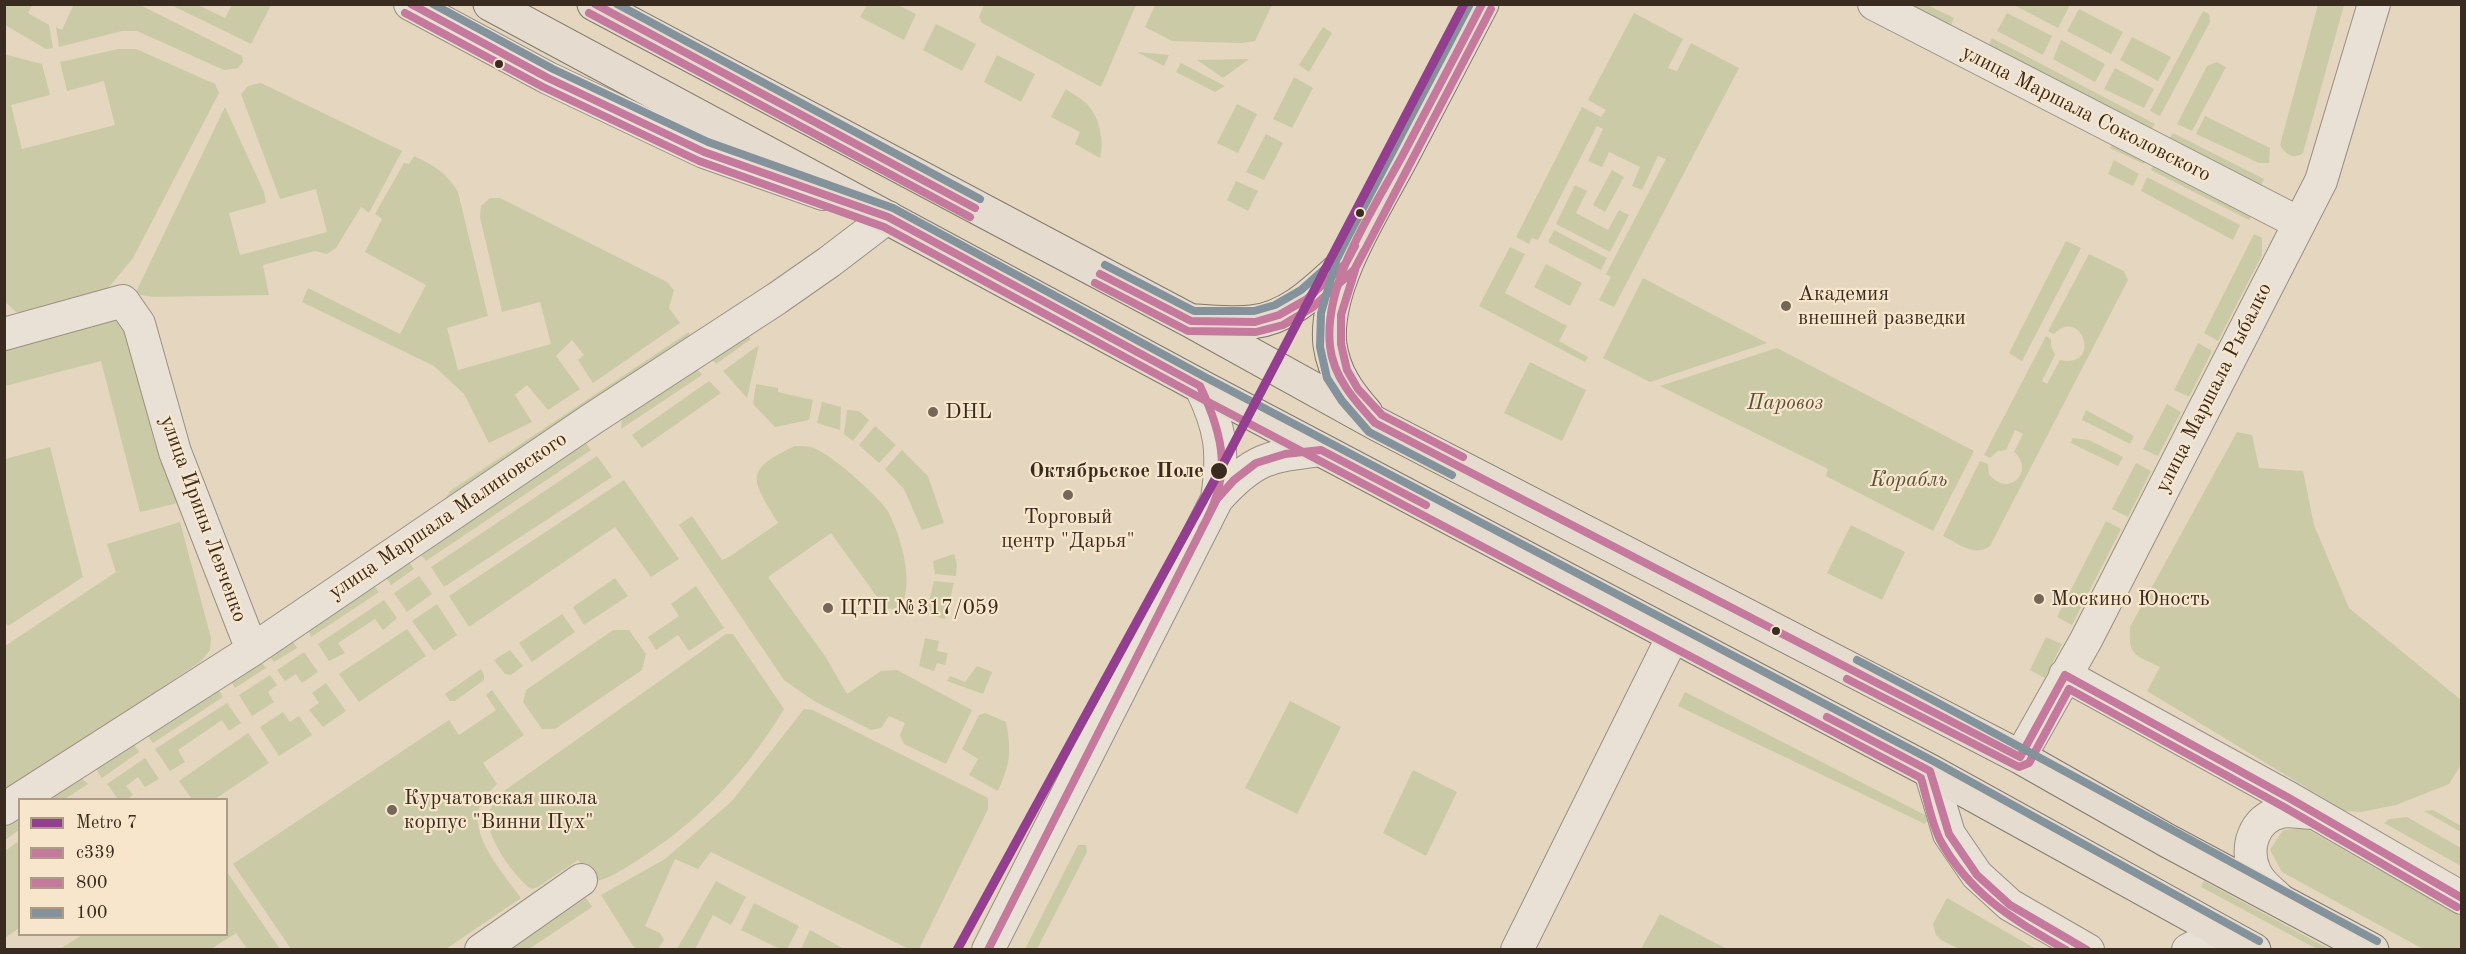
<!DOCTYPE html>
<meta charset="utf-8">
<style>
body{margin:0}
#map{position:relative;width:2466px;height:954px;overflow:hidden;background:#e5d6bf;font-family:"Old Standard TT",serif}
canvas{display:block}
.frame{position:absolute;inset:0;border:6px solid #392b20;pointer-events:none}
.legend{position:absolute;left:18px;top:798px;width:210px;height:138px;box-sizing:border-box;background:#f8e6cc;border:2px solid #ac9b87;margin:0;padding:8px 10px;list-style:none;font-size:18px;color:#392b20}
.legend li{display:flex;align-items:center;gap:12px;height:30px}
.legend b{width:30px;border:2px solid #ac9b87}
</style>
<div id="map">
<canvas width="2466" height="954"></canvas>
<div class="frame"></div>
<ul class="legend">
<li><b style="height:8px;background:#943e90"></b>Metro 7</li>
<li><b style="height:8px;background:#c4799d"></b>с339</li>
<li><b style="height:8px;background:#c4799d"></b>800</li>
<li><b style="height:8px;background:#84929b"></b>100</li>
</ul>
</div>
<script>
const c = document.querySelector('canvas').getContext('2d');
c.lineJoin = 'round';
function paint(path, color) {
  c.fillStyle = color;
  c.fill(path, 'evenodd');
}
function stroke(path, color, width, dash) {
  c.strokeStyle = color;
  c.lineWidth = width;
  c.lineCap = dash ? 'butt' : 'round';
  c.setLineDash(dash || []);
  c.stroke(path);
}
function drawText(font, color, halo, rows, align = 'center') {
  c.font = font + ' "Old Standard TT",serif';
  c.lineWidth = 4.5;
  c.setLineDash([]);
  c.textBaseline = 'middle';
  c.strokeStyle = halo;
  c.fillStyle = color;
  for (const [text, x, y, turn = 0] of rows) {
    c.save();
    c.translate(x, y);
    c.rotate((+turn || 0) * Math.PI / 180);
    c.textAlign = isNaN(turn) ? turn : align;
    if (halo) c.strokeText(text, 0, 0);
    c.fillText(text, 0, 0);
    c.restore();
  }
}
paint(new Path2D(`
 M5,4L32,5L28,13L49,25L53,48L46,49L5,25Z
 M74,4L140,5L242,56L243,62L238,68L224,70L137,31H122L59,47L56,27L62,30Z
 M171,5H198L225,18L232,5H271L251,44Z
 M867,5H898L916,14L904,40L860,17Z
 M984,5V4L1136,5L1101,87L982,23L979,17Z
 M1155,5V4L1272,5L1255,41L1241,43L1172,41L1145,27Z
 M1906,5H1927L1954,18L1950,27Z
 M2014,5H2070L2058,28Z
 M2318,5H2344L2303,153C2293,160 2285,154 2280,145Z
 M2079,9L2123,32L2111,54L2067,31Z
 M2203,11L2209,14L2210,22L2160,116L2150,111Z
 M1634,13L1683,39L1668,68L1677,71L1691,43L1739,68L1614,307L1599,300L1611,277L1606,274L1666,159L1658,156L1642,190L1632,186L1640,167L1609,152L1602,167L1588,161L1603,129L1597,126L1538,240L1532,238L1529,244L1516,237L1582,107L1601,117L1606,110L1588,100Z
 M2007,13L2052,36L2043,55L1997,31Z
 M936,24L976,44L962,71L923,50Z
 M1323,27L1332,33L1309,72L1299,65Z
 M2132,37L2171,57L2158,81L2120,60Z
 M1992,38L2155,124L2150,132L1988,47Z
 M2061,40L2105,64L2095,82L2053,59Z
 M118,49H136L215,84L219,93L133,258L109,287L95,295L33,312H16L5,302L4,54L42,64L50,95L11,105L22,149L115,125L104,81L67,91L60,62Z
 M1137,52L1169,55L1164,66Z
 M997,55L1035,74L1021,102L984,82Z
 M1249,59L1223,78L1197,60Z
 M2217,62L2226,67L2192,131L2177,124L2207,66Z
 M1181,63L1225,86L1215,92L1176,72Z
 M2115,68L2154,89L2144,108L2104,89Z
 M1294,77L1313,88L1292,128L1273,119Z
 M261,83L402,151L369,213L361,207L336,248L327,254L315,251L263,265L269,295L153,297L135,294L225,107L264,192L266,203L229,213L240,255L327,232L316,189L280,199L241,94L248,86Z
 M1066,89C1072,94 1081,98 1086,103C1099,115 1105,142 1100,158L1075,144L1080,132L1051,117Z
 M1237,104L1257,114L1238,153L1217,143Z
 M2205,116L2270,148L2269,163H2259L2196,134Z
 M2173,133L2264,179L2259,189L2168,141Z
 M1266,134L1283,143L1264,180L1246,172Z
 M2113,142L2146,159L2144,164L2110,148Z
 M414,156C433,165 447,173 458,192L488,316L447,328L458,370L551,344L540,302L502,312L480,217L481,206L490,198H500L667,282L674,290L669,308L680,323L593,383L578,360L584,355L572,340L556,356L580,389L548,410L527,385L515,395L532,422L489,443L464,394L434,366L302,302L308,288L400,334L426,285L365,252L382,219L375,214L404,163L409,164Z
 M2114,160L2139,174L2133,186L2108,174Z
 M2154,163L2253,214L2249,220L2151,170Z
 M1612,170L1624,177L1605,212L1593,205Z
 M2147,177L2240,225L2233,240L2141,191Z
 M1236,181L1258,191L1248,211L1227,200Z
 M1575,185L1587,191L1576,213L1608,230L1619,210L1629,215L1610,252L1556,224Z
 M1554,230L1607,258L1601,270L1548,242Z
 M2254,234L2262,238V255L2218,341L2204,333Z
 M2066,241L2081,248L2022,361L2009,353Z
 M1510,247L1525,254L1505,293L1567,326L1559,341L1588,357L1585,362L1479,306Z
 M2089,254L2124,271L2128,280L1990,546C1975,558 1958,543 1943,536L1980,461L1988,464L1989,474C2008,499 2036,471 2014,452L2023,434L2015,430L2006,450L1998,451L1990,458L1984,455L2046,336L2051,339V346L2055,355L2042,381L2047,384L2060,360C2103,369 2082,305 2054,334L2048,331Z
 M1546,264L1582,283L1570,306L1534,287Z
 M1643,278L1767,343L1650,382L1603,358Z
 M119,318L130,332L178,503L140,512L101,361L5,386V348Z
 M744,330L751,339L716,364L709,356Z
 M689,332L690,339L444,506L445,499L450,491Z
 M2198,343L2212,351L2189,397L2174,390Z
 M759,345L747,398L723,371Z
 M1777,348L1974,451L1933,531L1826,476L1828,469L1660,386Z
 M1530,362L1586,390L1562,441L1504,413Z
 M694,365L702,375L621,429L622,419L626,414Z
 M709,381L721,393L642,448L632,435Z
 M756,384L778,388V392L813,400L809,420L775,427L753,404Z
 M822,402L841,407L840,430L817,423Z
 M2167,404L2181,412L2158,456L2143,449Z
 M847,410L859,411L869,420L853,441L844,434Z
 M2086,410L2134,436L2130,444L2082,420Z
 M875,426L896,445L879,463L859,445Z
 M2237,432L2252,435L2259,468L2303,471L2314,525L2349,608L2461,700V765L2449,784L2396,805L2361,812L2345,811L2147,691L2160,667C2136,655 2128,657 2130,627Z
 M2072,438L2089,440L2123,457L2118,466L2071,443Z
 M585,442L591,450L426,561L421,555L422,549Z
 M795,446C801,446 808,446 814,448C832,455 876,494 887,510C900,531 918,592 897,610L885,608L831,533L768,577L825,656L847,694L881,671L897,670L972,710L946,764L904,744L900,735L905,723L889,716L881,728L871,730L814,701L784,680L679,525L692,516L722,560L729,557L778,523C753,480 741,471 795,446Z
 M50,447L83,577L8,626L4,621L5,459Z
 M902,450L928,476L944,523L922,530L904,489L885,469Z
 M597,456L612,477L444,587L431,567Z
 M2136,463L2151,471L2128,517L2112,509Z
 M624,480L679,559L651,577L615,527L469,627L449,596Z
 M2106,521L2121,529L2072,625L2057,617Z
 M180,522L211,638L210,650L200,662L5,794V646L116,572L107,544Z
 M1851,525L1905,552L1882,600L1827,573Z
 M954,554L957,564L956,576L935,574L933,561Z
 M408,560L414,569L391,585L385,576Z
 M419,576L432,594L407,612L394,593Z
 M615,578L628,596L584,625L573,607Z
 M934,581L954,583L945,619L926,614Z
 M374,586L379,592L311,637L308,630Z
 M696,586L724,628L689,651L678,635L656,650L648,637L679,616L671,604Z
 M384,600L397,618L383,630L375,619L338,643L345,653L329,661L318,644Z
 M437,604L457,635L434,651L412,621Z
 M562,614L575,632L532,662L519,643Z
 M407,629L426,656L359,702L339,674Z
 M613,630H629L646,654L642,670L555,729H542L523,702L526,690Z
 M726,634H733L784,709C747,771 699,821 638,860C623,869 610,879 593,882L578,860L538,887L531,889C514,877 486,837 488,816C490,806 498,798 504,791Z
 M2046,637L2062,644L2045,678L2030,670Z
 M291,638L297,648L274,662L267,653Z
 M925,638L939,641L937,651L948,653L945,665L937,663L934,671L919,666Z
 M510,650L523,666L511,675L505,674L494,660Z
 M304,652L318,672L302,683L296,674L285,681L277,670Z
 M258,658L266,668L235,688L229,677Z
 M977,666L992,672L983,694L947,681L950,676L965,682Z
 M481,669L484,675V680L455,701H450L445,694Z
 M270,675L277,685L268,692L274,702L252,716L239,695Z
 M326,683L346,711L323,727L309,710L319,703L312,693Z
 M216,686L223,697L153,743L145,732Z
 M492,690L524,735L483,763L497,784C492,789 485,795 482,802C465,832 504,874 521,898L446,949H291L233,864L449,720L459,735L496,710L486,695Z
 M1685,692L1929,817L1925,824L1678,706Z
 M1290,701L1341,727L1297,814L1245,788Z
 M227,703L241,723L229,731L222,720L178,750L185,762L170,771L155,749Z
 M804,709L813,710L988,798V809L919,949H909L711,852L698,869L675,859L645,926L660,933L664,940L658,949H635L601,895L665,859L732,801Z
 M283,712L290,722L299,716L312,735L279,756L260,727Z
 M985,713L1006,722C1012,752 1010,764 998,791L969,775L978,759L962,749L979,715Z
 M248,733L269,763L215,799H192L179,781Z
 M132,741L139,752L102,778L94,766Z
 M145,758L159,779L145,787L138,777L126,786L133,795L127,799H118L107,784Z
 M1413,770L1457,792L1426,856L1383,833Z
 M80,777L88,784L65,799L43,800Z
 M2433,810L2461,826V832L2424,811Z
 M19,815V830L5,840V825Z
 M2407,817L2461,848V866L2384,823L2389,819Z
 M2305,828L2461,916V949H2423L2282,872L2270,850L2283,830Z
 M19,841V928L5,938V851Z
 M1078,845H1086L1087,852L1037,949H1025Z
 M227,872L280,949H247L236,933L211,949H60L82,935L226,934Z
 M716,881L746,897L731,925L713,915L695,949H677Z
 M2204,881L2329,949H2317L2201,887Z
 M586,898L592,907L529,949H510Z
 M1947,898L2036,949H1959L1941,940L1936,935L1933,924Z
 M754,903L799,926L787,949H780L741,930Z
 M1660,914L1727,949H1641Z
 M810,930L844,949H801Z`), '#cbcaa6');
const minor = new Path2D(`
 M410,4L548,78L704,152L823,194
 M1874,4L2299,223
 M4,334L123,301L139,324L175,452L252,650
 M1200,386C1221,428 1224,452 1217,499
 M2065,675L2289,798L2462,898
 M2020,757L2086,640L2321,181L2374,4
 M1930,771L1949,834L1977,875L2010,905L2088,950
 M4,809L252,650L592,419L776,299L829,262L888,217
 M2280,900C2271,891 2260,884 2255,872C2244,848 2254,818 2281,812C2291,810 2303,813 2314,813
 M481,950L581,880
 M988,950L1217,499C1254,458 1269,456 1321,450
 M1517,950L1673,636
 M2188,950C2209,938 2218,939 2240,942`);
const major = new Path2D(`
 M490,4L1200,386L1930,771L2254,950
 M594,4L1191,321L1375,423L2020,757L2168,841L2372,950
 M1196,321C1215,322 1234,324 1252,322C1291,318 1319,287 1346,263
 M1366,413C1348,393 1334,373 1330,345C1323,286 1376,207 1403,155C1429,105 1455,55 1482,4`);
stroke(minor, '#9a9082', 34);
stroke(major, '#82786c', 35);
stroke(minor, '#e9e1d6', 32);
stroke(major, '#e5dccf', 33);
stroke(new Path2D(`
 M411,4L548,78L704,152L888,217L1200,386C1225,439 1232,476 1202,528
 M595,4L975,208
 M1482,4C1457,53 1431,101 1406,149C1376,206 1323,280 1330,346C1333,377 1355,401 1375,423L2020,757L2065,675L2289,798L2462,898
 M1100,274L1191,321L1255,322L1279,315L1307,299L1346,263L1355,246
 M1827,717L1930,771L1949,834L1977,875L2010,905L2087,950
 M988,950L1217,499L1234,480L1256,463L1285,454L1321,450L1426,505`), '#c4799d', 8);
stroke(new Path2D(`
 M405,13L543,87L699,161L884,227L1195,395L1921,778C1927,798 1931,822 1940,840C1971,896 2013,919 2066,950
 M589,13L970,217
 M1095,283L1188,331L1256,332L1283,325L1313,307L1354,270L1364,251
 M1463,457L1382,415L1358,389L1347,370L1341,344V315L1356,267L1491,9
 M1847,679L2019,767L2029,763L2069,689L2284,807L2457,907`), '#c4799d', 8);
stroke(new Path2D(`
 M433,4L553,69L708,142L893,208L1205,377L1935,762L2259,941
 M617,4L980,199
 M1105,265L1194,311H1254L1275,305L1301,290L1338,257L1346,241
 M1452,475L1369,432L1342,401L1327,378L1320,347L1321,313L1337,258L1470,4
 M1857,660C2031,751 2203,848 2377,941`), '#84929b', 8);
stroke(new Path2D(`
 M957,950L1219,472L1464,4`), '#943e90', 9);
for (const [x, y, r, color] of [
 [499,64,5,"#392b20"],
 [1360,213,5,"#392b20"],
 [1786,306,6,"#756758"],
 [933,412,6,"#756758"],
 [1219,471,9,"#392b20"],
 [1068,495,6,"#756758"],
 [2039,599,6,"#756758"],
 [828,608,6,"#756758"],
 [1776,631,5,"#392b20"],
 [392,810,6,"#756758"]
]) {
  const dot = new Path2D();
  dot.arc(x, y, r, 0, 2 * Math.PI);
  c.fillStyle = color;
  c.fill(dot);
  stroke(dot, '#f8e6cc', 2);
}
drawText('21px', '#392b20', '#f8e6cc', [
 ["улица Маршала Соколовского",2086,114,27],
 ["улица Маршала Рыбалко",2214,388,-63],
 ["улица Маршала Малиновского",448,516,-34],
 ["улица Ирины Левченко",203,519,70]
]);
drawText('21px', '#392b20', '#f8e6cc', [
 ["Академия",1798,294],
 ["внешней разведки",1798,318],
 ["DHL",945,412],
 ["Торговый",1068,517,"center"],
 ["центр \"Дарья\"",1068,541,"center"],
 ["Москино Юность",2051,599],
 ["ЦТП №317/059",840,608],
 ["Курчатовская школа",404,798],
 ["корпус \"Винни Пух\"",404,822]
], 'left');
drawText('italic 21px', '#58503c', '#f8e6cc', [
 ["Паровоз",1785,403],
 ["Корабль",1909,480]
]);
drawText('bold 21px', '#392b20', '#f8e6cc', [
 ["Октябрьское Поле",1204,471]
], 'right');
</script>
